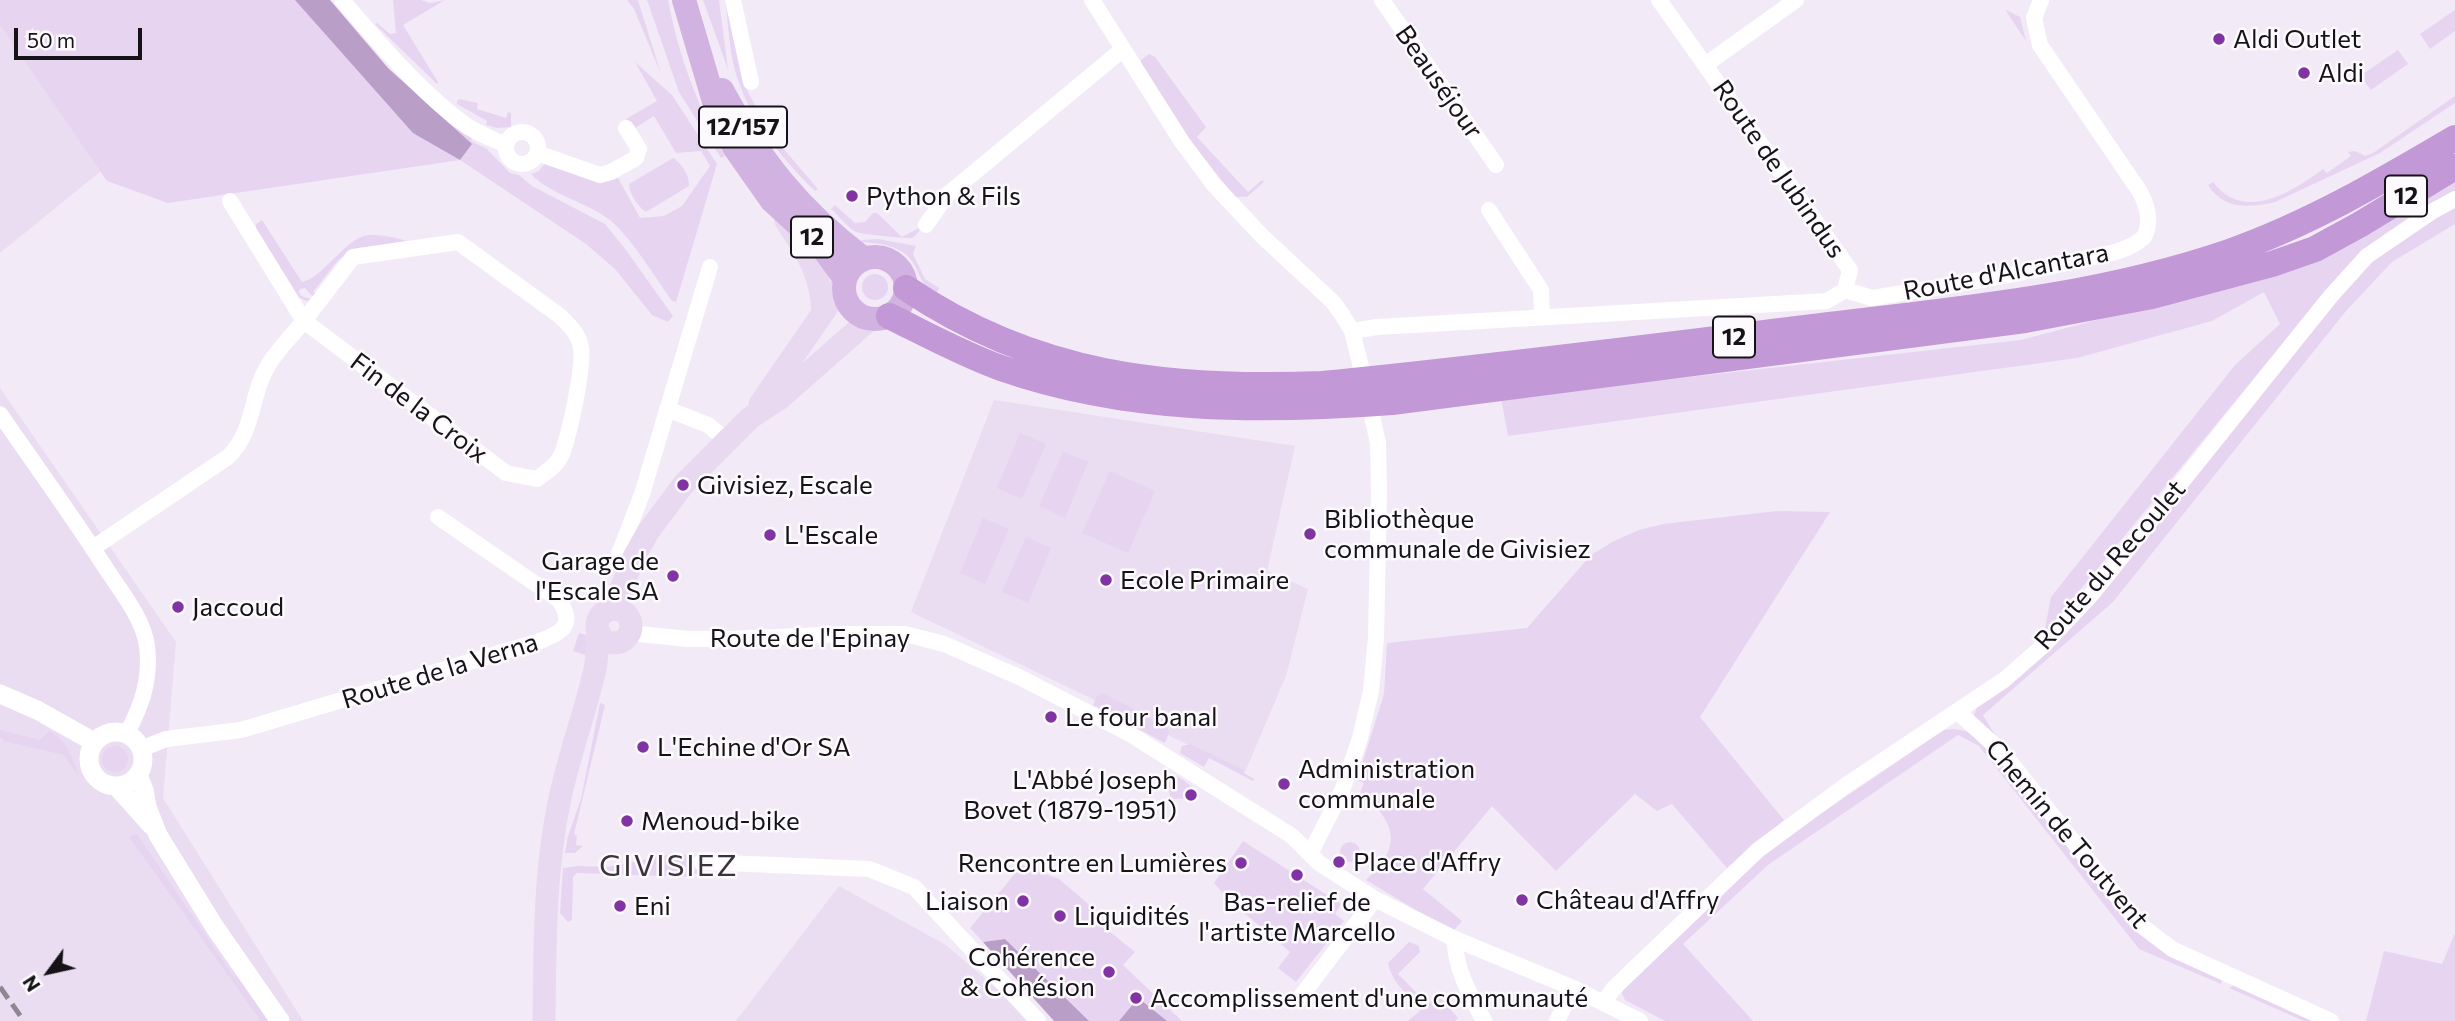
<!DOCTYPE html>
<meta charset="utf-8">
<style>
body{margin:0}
#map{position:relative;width:2455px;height:1021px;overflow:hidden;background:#f3eaf8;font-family:Commissioner,sans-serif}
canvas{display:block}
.north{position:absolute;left:14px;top:937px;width:70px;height:70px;-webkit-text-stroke:5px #fcfafd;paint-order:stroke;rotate:237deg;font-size:19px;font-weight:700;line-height:28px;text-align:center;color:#161318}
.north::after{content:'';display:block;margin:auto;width:24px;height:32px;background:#161318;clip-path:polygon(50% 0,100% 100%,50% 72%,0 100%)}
.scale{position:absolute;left:14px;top:28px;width:128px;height:32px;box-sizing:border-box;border:4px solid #161318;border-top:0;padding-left:9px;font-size:21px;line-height:24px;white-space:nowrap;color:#161318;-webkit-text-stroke:5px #fcfafd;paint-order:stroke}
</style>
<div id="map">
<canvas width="2455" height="1021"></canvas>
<div class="north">N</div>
<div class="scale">50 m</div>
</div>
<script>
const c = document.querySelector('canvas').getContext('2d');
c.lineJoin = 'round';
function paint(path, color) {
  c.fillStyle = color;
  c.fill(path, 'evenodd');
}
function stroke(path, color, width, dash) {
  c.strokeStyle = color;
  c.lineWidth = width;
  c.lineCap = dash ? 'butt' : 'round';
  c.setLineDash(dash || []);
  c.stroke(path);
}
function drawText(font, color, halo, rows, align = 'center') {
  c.font = font + ' Commissioner,sans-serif';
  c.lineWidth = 5;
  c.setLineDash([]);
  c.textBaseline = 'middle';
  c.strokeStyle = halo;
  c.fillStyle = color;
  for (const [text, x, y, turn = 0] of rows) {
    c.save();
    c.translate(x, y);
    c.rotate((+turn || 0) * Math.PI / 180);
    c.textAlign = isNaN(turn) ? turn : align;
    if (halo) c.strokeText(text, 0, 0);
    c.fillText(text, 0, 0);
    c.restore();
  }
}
paint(new Path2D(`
 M0,24L101,171L0,253Z
 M0,388L176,642L163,798L303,1021H0Z
 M994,400L1295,446L1267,571L1308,589L1286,676L1245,772L911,612Z
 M839,886L946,945L1034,1021H736Z`), '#eadcf1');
paint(new Path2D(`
 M0,0H320L460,160L471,144L448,123L472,137L471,141L487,149L510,173L519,175L532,186L605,224L626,250L673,316L668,322L652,315L615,269L586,244L460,160L168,203L107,181L0,25Z
 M393,0H421L430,3L445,0L403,25L438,82L437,84L375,24L377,23L390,34L396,33Z
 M627,0H638L661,74L634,9Z
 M647,0H668C678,55 698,107 725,156L721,158L679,92Z
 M703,0H719L728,69Z
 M725,0H728L746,88L769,132L818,189L815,191C784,161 752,122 738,80C729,56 729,26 725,0Z
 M2006,10L2020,17L2026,41L2006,11Z
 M2455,10V31L2430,49L2420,34Z
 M2398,50L2408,64L2371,90L2360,76Z
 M1149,54L1155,57L1206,127L1197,137L1248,192L1262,180L1264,182L1247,197H1235L1192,143L1140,64L1141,60Z
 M635,62L672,95L717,164L676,302L672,301C657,280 627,231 607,218C584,201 551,195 531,174L539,171L545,163L617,176L640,218L664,216L682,206L710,166L701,151L676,153L654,116L632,130L626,119L657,101Z
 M2455,96V103L2380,153L2275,202C2250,208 2224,210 2208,185L2213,182C2244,223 2292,192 2323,169L2327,173L2351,156L2348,152L2355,151L2365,156L2373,153Z
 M459,99L478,103L477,109L506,118L508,112L511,113V127L497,128L486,125L487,121L457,104V101Z
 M673,158C682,163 690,177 689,186L646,212C638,207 629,193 629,184Z
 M2455,183V191L2430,204L2328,288L2044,634L2051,597L2235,365L2280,324L2264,292L2212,321L2077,358L1508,436L1501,398L2021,340L2314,262Z
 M835,205L855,223L865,222L873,213H877L902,237L919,228L920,230C918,232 915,237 912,238C910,239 859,234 856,232C847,227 839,216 831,209Z
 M2455,208V224L2392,262L2346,311L2113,602L1983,715L2006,753L1977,721L1974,715L1977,707L2006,687L2335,300L2373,261L2437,217Z
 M262,220L302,282C312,279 318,274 325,267C359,236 357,228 407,241L359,248L339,259L313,292L316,294L313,297L305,288L300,289L299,292L301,296L311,299L307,301L297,297L256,230V224Z
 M878,239L916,246L913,254L925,279L939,288L936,296C925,287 922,282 917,270C906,245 884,244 861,242L862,240Z
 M862 287a13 13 0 1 1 26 0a13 13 0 1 1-26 0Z
 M1020,433L1046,444L1022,499L997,488Z
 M1063,452L1088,462L1065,518L1039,506Z
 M1110,471L1155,491L1128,553L1082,533Z
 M1777,511L1830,512L1700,717L1784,820L1727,868L1672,804L1657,811L1635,794L1556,871L1492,806L1423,889L1462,921L1454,930L1429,918L1366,880C1391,856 1402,836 1376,807L1378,801L1360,793L1364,783L1357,780L1384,694L1387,643L1527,628L1591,555L1614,541L1639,530L1663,524Z
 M983,518L1009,529L985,584L960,573Z
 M1026,537L1051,548L1028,603L1002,592Z
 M588,627L591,629L589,656L573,651L579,633L586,635Z
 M1103,693L1167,727L1169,733L1165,743L1093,705L1097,696Z
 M600,703L605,705L574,834L577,836L576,845L583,846L575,853H565L568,836L581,799Z
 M1954,729L1966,731L1985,742L2134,926L2222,977L2221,984L2139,949L1979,746L1958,735L1768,865L1683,944L1753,1021H1665L1625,1000L1622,993L1625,985L1745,871L1791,834L1944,730Z
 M0,730L40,740L49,731C68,742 73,757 79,777L64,755L4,741L0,737Z
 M1190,744L1244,770V773L1254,779L1253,781L1209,758L1204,767L1180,753L1182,746Z
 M102 759a13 13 0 1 1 26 0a13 13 0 1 1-26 0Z
 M1167,773C1179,775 1195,786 1197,798L1174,799L1170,796L1165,776Z
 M137,834L234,977L236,975L268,1021H261L129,837Z
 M1243,841L1341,904L1335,914L1344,921L1296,982L1278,968L1290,952L1227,898L1214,883Z
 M1340 852a10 10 0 1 1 20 0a10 10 0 1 1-20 0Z
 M672,854L695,855V870H704L689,877L577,873L573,877L572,920L568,922L560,913L563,868L579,866L608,867Z
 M1022,865L1059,879L1093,908L1088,914L1135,952L1123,965L1182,1021H1089L1005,939L983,942L970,928Z
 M2455,933V1021H2366L2384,951L2442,964Z
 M1409,942L1419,946L1420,952L1398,974L1420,996L1416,998C1403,995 1390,976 1388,963Z
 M2237,984L2322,1021H2304L2229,988Z
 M1438,995L1458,1018L1455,1021H1408Z`), '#e7d4f1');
paint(new Path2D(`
 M295,0H330L388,68L472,144L460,160L413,133Z
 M1005,939L1089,1021H1054L983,942Z
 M1142,1001L1167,1021H1119L1134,1003Z`), '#b99fc7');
stroke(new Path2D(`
 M342,0C377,41 423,95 467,126C479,134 493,139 506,145
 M733,0L751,82
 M1092,0L1182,142L1214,185L1263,237L1333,302L1343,316L1352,331L1362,371L1378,443L1379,491L1376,638L1371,691L1360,738L1342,791L1310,854
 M1382,0L1496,165
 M1659,0L1705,65
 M506 148a16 16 0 1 1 32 0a16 16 0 1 1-32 0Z
 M537,153L600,175L611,172L636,158L639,149L626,128
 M1489,210L1541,290L1542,317
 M926,225L947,195L1122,50
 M1845,290L1872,298C1943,286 2014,276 2084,259C2103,255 2130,251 2144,237C2152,222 2148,207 2140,192L2040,45L2034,18L2041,0
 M1352,331L1377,327L1827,301L1845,290L1850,270L1705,65L1796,0
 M667,409L708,425L726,440
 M0,414C36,466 73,517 107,570C122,593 143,618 147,646C151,679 142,705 127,733
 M93,548L228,457C255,431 250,394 269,364C278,349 292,336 303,322C320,300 336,279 353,257L458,242L560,316C570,326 579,334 581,348C584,367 569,438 561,456C557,465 545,473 537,479L506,473L304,321L230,201
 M617,559L642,494L710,267
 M630,633L688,639H729L846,634H905L944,644L1019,677L1130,734L1292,836L1319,863L1375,899L1455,939L1573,988L1640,1021
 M1958,712L2003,753L2138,923L2172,949L2331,1021
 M141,749L166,739L241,730L540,641C564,632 575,624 559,600L438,517
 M701,862L869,869L914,887L1038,1021
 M1455,939C1454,967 1471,997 1484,1021
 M1299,999L1375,899
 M1603,1003L1614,988L1758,850L1845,786L2004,680L2044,645L2092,594L2330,297L2367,256L2433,211L2455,199
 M1557,1021L1573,988`), '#fff', 16);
stroke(new Path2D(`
 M0,694L37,710L94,742
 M89 759a27 27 0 1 1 54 0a27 27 0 1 1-54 0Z
 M138,775L144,790L147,807L158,835L214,926L280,1021
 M117,787L151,825`), '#fff', 19);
stroke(new Path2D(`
 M786,221C807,253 821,272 823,312
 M760,404L843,284
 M597 626a17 17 0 1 1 34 0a17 17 0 1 1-34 0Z
 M605,612L621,589L633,559L648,532L683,485L750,418L779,399L870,319
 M544,1021C545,948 544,875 559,803C568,757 585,714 595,669C598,657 595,644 599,632`), '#e8d9f0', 23);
stroke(new Path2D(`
 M684,0L718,115L734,147L772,201L821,246L845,279
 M722,90C760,160 799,210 863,258
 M844 288a31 31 0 1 1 62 0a31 31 0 1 1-62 0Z`), '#d1b2e0', 24);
stroke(new Path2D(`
 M906,288C1036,376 1169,390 1322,384C1486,368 1649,347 1813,327C1953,310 2095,298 2229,252C2309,224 2382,181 2455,138
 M889,316C926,334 962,354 1001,368C1127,412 1260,412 1392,402L2025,320L2152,296L2272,264L2315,249L2359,225L2455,167`), '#c298d6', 26);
stroke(new Path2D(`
 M0,987L24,1021`), '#8e8791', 5, [14, 7]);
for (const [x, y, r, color] of [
 [2219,39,7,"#8132a3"],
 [2304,73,7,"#8132a3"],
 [852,196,7,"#8132a3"],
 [683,485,7,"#8132a3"],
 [1310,534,7,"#8132a3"],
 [770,535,7,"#8132a3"],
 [673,576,7,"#8132a3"],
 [1106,580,7,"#8132a3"],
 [178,607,7,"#8132a3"],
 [1051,717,7,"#8132a3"],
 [643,747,7,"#8132a3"],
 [1284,784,7,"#8132a3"],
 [1191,795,7,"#8132a3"],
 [627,821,7,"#8132a3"],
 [1339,862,7,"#8132a3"],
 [1241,863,7,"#8132a3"],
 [1297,875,7,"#8132a3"],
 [1522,900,7,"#8132a3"],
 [1023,901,7,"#8132a3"],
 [620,906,7,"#8132a3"],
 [1060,916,7,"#8132a3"],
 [1109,972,7,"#8132a3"],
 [1136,998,7,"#8132a3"]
]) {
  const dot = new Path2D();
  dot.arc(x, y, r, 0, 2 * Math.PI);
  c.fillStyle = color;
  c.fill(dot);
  stroke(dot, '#fcfafd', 2.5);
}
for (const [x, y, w] of [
 [743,127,88],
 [2406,196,42],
 [812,237,42],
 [1734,337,42]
]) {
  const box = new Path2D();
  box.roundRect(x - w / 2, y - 20.5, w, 41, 5);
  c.fillStyle = '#fcfafd';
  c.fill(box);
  stroke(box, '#161318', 2);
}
drawText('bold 24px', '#161318', null, [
 ["12/157",743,127],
 ["12",2406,196],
 ["12",812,237],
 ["12",1734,337]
]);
drawText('26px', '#161318', '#fcfafd', [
 ["Aldi Outlet",2233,39],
 ["Aldi",2318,73],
 ["Python & Fils",866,196],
 ["Givisiez, Escale",697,485],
 ["Bibliothèque",1324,519],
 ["communale de Givisiez",1324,549],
 ["L'Escale",784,535],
 ["Garage de",659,561,"right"],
 ["l'Escale SA",659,591,"right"],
 ["Ecole Primaire",1120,580],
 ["Jaccoud",192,607],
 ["Le four banal",1065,717],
 ["L'Echine d'Or SA",657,747],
 ["Administration",1298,769],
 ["communale",1298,799],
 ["L'Abbé Joseph",1177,780,"right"],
 ["Bovet (1879-1951)",1177,810,"right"],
 ["Menoud-bike",641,821],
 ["Place d'Affry",1353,862],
 ["Rencontre en Lumières",1227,863,"right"],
 ["Château d'Affry",1536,900],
 ["Liaison",1009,901,"right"],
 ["Bas-relief de",1297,902,"center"],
 ["l'artiste Marcello",1297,932,"center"],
 ["Eni",634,906],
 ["Liquidités",1074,916],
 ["Cohérence",1095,957,"right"],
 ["& Cohésion",1095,987,"right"],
 ["Accomplissement d'une communauté",1150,998]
], 'left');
drawText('26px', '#161318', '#fcfafd', [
 ["Beauséjour",1439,82,55],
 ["Route de Jubindus",1779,169,55],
 ["Route d'Alcantara",2006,272,-11],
 ["Fin de la Croix",419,408,37],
 ["Route du Recoulet",2110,565,-49],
 ["Route de l'Epinay",810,638],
 ["Route de la Verna",440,671,-17],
 ["Chemin de Toutvent",2067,834,50]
]);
c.letterSpacing = '2px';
drawText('30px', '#3a323d', '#fcfafd', [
 ["GIVISIEZ",669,866]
]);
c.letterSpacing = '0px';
</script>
